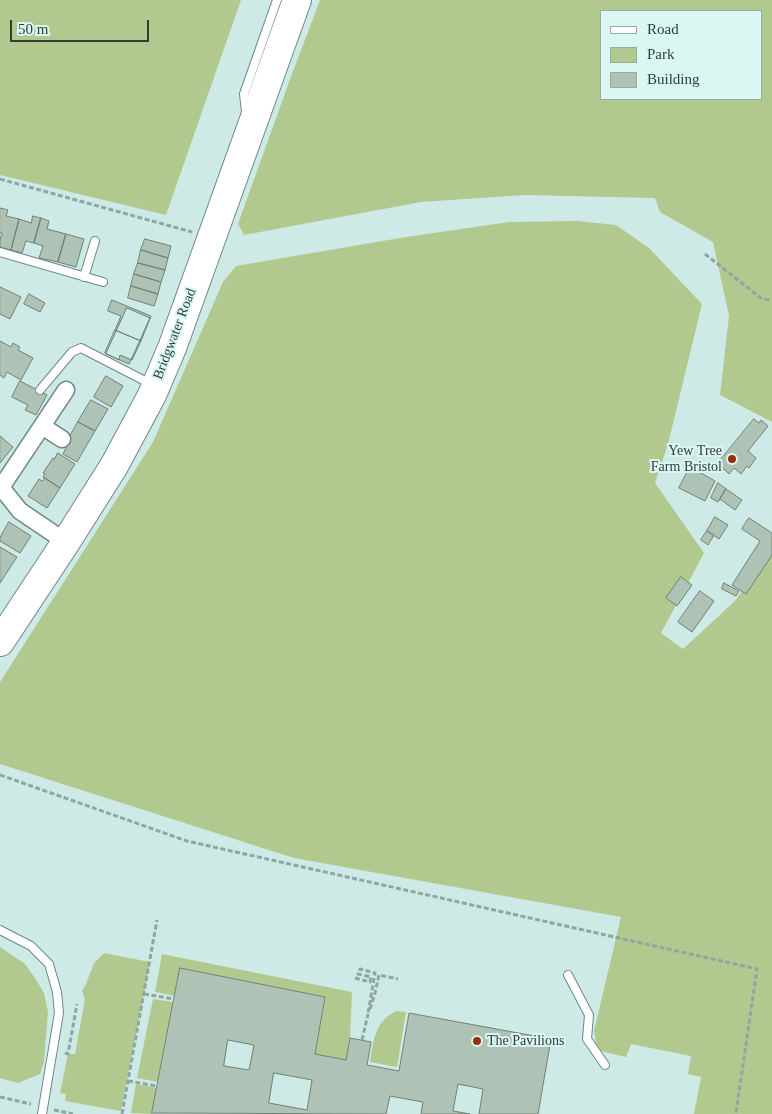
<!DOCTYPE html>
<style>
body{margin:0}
#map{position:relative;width:772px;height:1114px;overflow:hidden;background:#cdeae6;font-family:Georgia,serif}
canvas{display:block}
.legend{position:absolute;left:600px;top:10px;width:162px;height:90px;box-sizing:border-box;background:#daf7f3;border:1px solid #96aca9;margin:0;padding:6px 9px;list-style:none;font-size:15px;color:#313c3b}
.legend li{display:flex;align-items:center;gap:10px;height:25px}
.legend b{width:25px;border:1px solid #96aca9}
.scale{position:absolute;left:10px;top:20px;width:139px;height:22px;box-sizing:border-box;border:2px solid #313c3b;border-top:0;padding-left:6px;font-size:15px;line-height:18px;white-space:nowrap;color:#313c3b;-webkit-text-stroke:4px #daf7f3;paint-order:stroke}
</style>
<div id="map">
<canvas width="772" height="1114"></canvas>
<ul class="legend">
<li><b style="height:6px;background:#fff"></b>Road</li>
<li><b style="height:14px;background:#b1c98f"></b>Park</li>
<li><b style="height:14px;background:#aec3b5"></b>Building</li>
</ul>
<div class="scale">50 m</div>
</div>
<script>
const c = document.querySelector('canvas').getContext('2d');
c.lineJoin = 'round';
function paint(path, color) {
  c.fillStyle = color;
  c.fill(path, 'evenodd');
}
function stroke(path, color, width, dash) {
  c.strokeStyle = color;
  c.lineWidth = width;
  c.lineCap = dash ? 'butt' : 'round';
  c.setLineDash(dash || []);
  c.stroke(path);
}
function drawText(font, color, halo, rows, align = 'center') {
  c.font = font + ' Georgia,serif';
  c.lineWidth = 4;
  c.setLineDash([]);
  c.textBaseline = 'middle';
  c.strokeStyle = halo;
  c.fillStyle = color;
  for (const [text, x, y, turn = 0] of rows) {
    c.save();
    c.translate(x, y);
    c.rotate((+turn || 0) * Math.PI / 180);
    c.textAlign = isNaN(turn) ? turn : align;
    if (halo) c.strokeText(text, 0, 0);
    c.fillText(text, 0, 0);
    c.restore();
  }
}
paint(new Path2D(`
 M0,0H241L166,215L0,175Z
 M320,0H772V422L720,395L729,316L713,242L660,212L655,198L525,195L421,202L244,235L238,224L289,82ZM761,11V99H601V11Z
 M577,221L616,225L649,248L702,304L668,444L655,483L704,553L661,633L683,649L736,600L772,543V1114H694L701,1077L688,1074L691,1056L631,1044L626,1057L601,1051L596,1043L594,1031L621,917L294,858L0,764V682L153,442L223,282L236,266L400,238L509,222Z
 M0,947L25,964L35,978L44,993L48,1012L44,1062L40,1074L18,1083L0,1078Z
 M104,953L150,962L121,1111L65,1101L66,1094L60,1093L68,1054H75L85,999L82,991L86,984L94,963Z
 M162,954L352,992L350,1038L346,1060L315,1054L325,997L180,968L175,996L155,992Z
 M153,999L173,1002L158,1082L137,1078Z
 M397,1011L406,1012L397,1067L370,1062C373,1042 375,1020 397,1011Z
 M136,1084L157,1088L152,1114L131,1113Z`), '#b1c98f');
const building = new Path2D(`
 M0,208L8,210L6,216L19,219L11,250L0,247V240L2,233H0Z
 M33,216L41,218L34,243L26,241L22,253L11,250L19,219L31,223Z
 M41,218L49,221L47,229L66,234L58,262L39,258L43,246L34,243Z
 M66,234L84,239L76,267L58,262Z
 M145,239L171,246L168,258L141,250Z
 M141,250L168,258L165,270L138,263Z
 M138,263L165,270L161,282L134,274Z
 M134,274L161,282L158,294L131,286Z
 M131,286L158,294L154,306L128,298Z
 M0,287L21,297L10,319L0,314Z
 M29,294L45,303L40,312L24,304Z
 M112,300L151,316L141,341L115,330L121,316L108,311Z
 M127,308L150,318L129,364L106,354Z
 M115,330L141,341L132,360L120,355L119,360L105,353Z
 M0,341L11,347L13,343L20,347L18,350L33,358L21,380L7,372L4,378L0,375Z
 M106,376L123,386L111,407L94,397Z
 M20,381L47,395L36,415L25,410L28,405L12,397Z
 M91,400L108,409L95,431L78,422Z
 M754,419L759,423L761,420L768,426L748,451L756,458L749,468L747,466L741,474L734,468L729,474L724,469L720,473L714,468Z
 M78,422L95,431L77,462L63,454L67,446L65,445Z
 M0,436L13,447L0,463Z
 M58,453L75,464L60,488L43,477L45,474L43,473L53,458L54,459Z
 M690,467L715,481L705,501L679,488Z
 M45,478L60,488L47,508L28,496L39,479L42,481Z
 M718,483L726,489L718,502L711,498Z
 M726,489L742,500L735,510L720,499Z
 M715,517L728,525L719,539L707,531Z
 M749,518L772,533V555L746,594L732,585L760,541L742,529Z
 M9,522L31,536L20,553L0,541V538Z
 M707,531L714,535L708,545L701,540Z
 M0,547L17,557L0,583Z
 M681,577L692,585L677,606L666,598Z
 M724,583L739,591L736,596L722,589Z
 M700,591L714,601L692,632L678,622Z
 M180,968L325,997L315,1054L346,1060L350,1038L371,1042L367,1065L399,1071L409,1013L551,1039L538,1114H479L483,1089L458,1084L453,1111L470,1114H421L423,1102L390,1096L386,1114L152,1113ZM228,1040L254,1045L249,1070L224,1066ZM274,1073L312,1080L307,1110L269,1103Z`);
paint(building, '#aec3b5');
stroke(building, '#6e8275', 1);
const lane = new Path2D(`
 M246,112L244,94L277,0
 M0,252L103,282
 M84,277L95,241
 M40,390L72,352L81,348L151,384
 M0,930L31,946L49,964L57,992L59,1013L42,1114
 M568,975L589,1015L587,1039L605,1065`);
const street = new Path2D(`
 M42,426L62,439
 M0,486L20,511L66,542
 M0,489L66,390`);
const highway = new Path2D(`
 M0,642L66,542L114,466L152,395L172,348L297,0`);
stroke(lane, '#6e8885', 10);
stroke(street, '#6e8885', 19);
stroke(highway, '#6e8885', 30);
stroke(new Path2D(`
 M0,179L192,232
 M705,254L762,299L772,300
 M0,775L187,841L757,969L736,1113L737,1114
 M355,978L370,982L371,977L358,974L360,969L375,973L368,1014
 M144,994L174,999
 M370,1009L375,993L379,975L398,979
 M362,1040L368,1014
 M65,1053L68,1054L77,1004
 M128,1081L157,1086
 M0,1097L31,1104
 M54,1110L73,1114
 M122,1114L157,920`), '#90a6a3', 3, [5, 2.5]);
stroke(lane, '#fff', 8);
stroke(street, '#fff', 16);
stroke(highway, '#fff', 28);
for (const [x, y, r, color] of [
 [732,459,5,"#972f15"],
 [477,1041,5,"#972f15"]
]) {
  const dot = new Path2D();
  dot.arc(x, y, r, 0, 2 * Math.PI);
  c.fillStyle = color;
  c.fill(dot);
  stroke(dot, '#daf7f3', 2);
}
drawText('14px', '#313c3b', '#daf7f3', [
 ["Bridgwater Road",175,334,-69]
]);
drawText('14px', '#313c3b', '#daf7f3', [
 ["Yew Tree",722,451],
 ["Farm Bristol",722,467],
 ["The Pavilions",487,1041,"left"]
], 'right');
</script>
